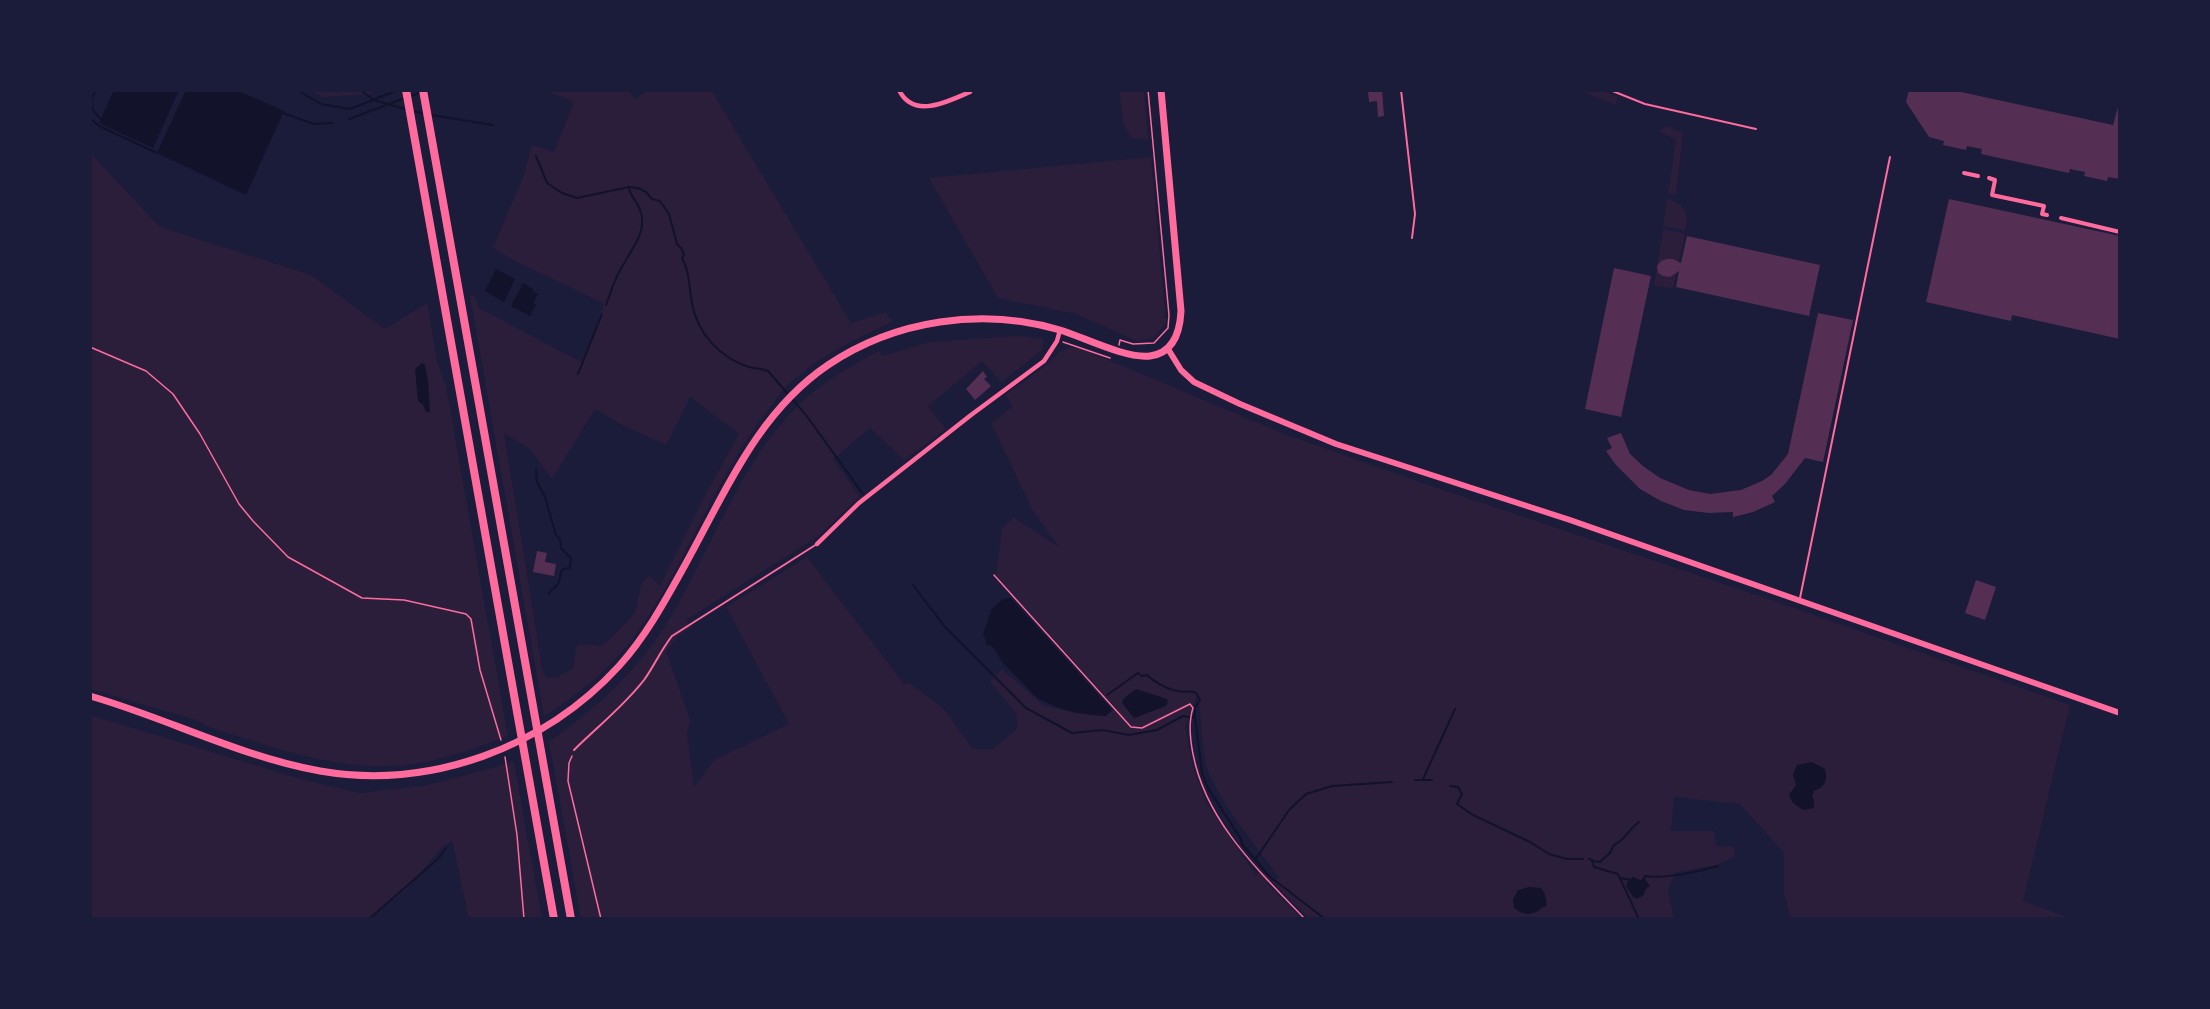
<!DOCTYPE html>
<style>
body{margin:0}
#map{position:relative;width:2210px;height:1009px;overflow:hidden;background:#1b1b3a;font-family:"Noto Sans",sans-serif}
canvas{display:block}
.frame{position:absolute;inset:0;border:92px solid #1b1b3a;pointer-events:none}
</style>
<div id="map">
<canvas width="2210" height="1009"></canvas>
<div class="frame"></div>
</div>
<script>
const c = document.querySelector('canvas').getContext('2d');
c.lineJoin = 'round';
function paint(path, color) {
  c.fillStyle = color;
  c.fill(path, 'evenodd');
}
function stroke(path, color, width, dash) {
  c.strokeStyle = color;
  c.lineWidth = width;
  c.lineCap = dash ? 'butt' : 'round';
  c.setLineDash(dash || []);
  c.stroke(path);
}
paint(new Path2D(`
 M311,90H378L370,94L323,97Z
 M551,90H628L635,99L649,90H711L851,323L886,312L892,322C856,338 812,360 784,389C776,398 770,409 762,418C710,488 683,573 630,642C607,672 576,696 544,716L470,296L474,295L479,308L583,363L604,305L603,303L515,261L493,248L523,177L532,145L554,152L574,102L550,92ZM690,397L739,434L709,488L660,586L649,575L641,585L635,613L608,641L599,646L579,644L576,647L573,669L557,677L546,678L542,668L504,433L530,449L552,479L595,409L622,425L666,445Z
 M1119,90H1144L1148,140L1131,138L1123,123Z
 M1578,90H1601L1617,97L1616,105Z
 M1667,126L1683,133L1676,194L1668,193L1676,140L1659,131Z
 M90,153L160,227L311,275L385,329L427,303L438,365L446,386L508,736C475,748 442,761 406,765C339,772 272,747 209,727L196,720L90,689Z
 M1151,157L1166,323L1154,338L1137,341L1076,314L998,298L929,178Z
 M1667,199C1686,203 1689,214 1685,231L1663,226Z
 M1663,229L1685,234L1673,289L1654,285Z
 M1019,336L1044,339L1042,350L1002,382L982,361L928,406L946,429L904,460L870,428L833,459L860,497L817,537L686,620L693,627L678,636L666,651L690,720L687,734L694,787L714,760L789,724L726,607L807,557L904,684L909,683L943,708L973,749H992L1018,728L1016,713L990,682L1002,669L1043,705L1075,713L1095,715L1106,716L1116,708L996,576L1002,529L1013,517L1059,547L1033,511L991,423L1013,406L1005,395L1040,370L1060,352L1069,348H1080L1287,435L1417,481L1777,602L2070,705L2023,901L2072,919H1791L1784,893V853L1740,804L1674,797L1671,831H1714L1716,846L1734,847L1735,857L1717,865L1676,872L1668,889L1674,919H1309L1272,881L1266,883L1302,919H581L549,742C588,714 623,684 652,645C670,621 684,593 698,566C729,506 759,436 813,392C833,376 856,363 879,351L883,356L929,342ZM1197,695C1203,719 1200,749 1209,773C1226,813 1256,844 1279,878L1272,881L1262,871L1256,875L1207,804L1194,771L1185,727Z
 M90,715L301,779L360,793L428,785L514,762L542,919H469L452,841L443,846L407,889L370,919H90Z`), '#2a1e3b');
paint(new Path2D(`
 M114,90H179L153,148L99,123Z
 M186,90H236L284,111L246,195L157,153Z
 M496,269L515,279L504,302L485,291Z
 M523,283L533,289L532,291L538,294L533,303L536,304L530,316L511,306Z
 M422,363L425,365L428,381L430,412H426L423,405L418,401L415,369Z
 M1011,598L1102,699L1112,710L1106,716C1090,715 1075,713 1059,708C1051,705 1045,701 1038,699L1003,663L992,646L986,645V640L983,635L991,610L1003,599Z
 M1136,689L1167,699L1168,702L1166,706L1134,718L1122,703L1123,699Z
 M1812,762L1825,769C1828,780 1825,787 1814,791L1812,797L1814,800V808L1803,810L1793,803L1789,795L1796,785L1793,775L1797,765Z
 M1633,877L1640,880L1645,879L1650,886L1645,890L1644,895L1637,899L1633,897L1626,886L1628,881Z
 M1529,887L1541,888C1546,894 1547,900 1546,907H1543C1534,916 1523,916 1514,908L1513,899L1518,890Z`), '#12122b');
stroke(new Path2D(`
 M96,90C88,103 90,109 101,119
 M297,90L321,104L350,109L398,90
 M360,90L374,100L408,110
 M411,96L428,90
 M413,111L426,114
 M283,113L314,124L333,123
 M431,115L493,125
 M90,118L99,126L157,153
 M349,119L405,98
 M536,156L547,183L562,193L577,198L629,187L638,188L646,192L652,199L660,201L669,214L677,244L681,248L684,255L682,258C690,273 689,287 692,303C697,333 720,358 749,367C756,369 761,368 768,371L806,415L863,494
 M606,305C611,292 615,277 623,265C631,250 644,236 642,218C640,201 631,200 629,188
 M578,374L602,314
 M536,469L537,482L545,497L556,535L560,539L561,548L571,558L570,568L563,569L561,572C559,581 560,585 551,590L549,594
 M913,585L945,627L1026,708L1072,733L1103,730L1129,735L1157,730L1183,716L1195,718L1202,773L1208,788L1241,839L1242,844L1269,876L1325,919
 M1107,695L1138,673L1142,676L1147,675C1154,682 1167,689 1177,691C1183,693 1189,690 1196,693L1200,700L1195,708V718
 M1423,779L1455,709
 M1415,780H1432
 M1450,786L1458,787L1462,794L1457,804L1473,815L1530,842L1549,854L1567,859H1583
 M1589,859L1592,860L1594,867L1618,874L1639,919
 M1255,860L1289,810L1306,794L1332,786L1392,782
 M1593,861L1600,862L1610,853L1614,845C1625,840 1630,828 1639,822
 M1620,878L1631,880
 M1643,880L1645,876C1664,879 1698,872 1718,866
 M369,919L439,858L446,848`), '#12122b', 2);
paint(new Path2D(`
 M1371,90H1382L1384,116L1378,117L1377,101L1369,102L1368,91Z
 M1909,90H1961V92L2113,125L2120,100V179L2108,177L2107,181L2084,176L2085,172L2070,169L2069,173L1981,154L1982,149L1967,146L1966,150L1943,145L1944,141L1929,137L1906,102Z
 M1949,199L2120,236V339L2012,315L2011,321L1926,302Z
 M1687,236L1820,265L1809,316L1676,287L1679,271L1670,277L1663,276L1658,273L1657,266L1661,261L1667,259H1673L1681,263Z
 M1614,268L1651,276L1621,417L1585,409Z
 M1818,313L1853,320L1823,462L1805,458L1785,484L1772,496L1775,502L1753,512L1733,517V512L1709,513L1684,510L1661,501L1640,489L1616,465L1606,451L1612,448L1607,438L1621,433L1630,454L1643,466L1660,478L1689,490L1710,494L1741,490L1762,481L1771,475L1788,454Z
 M983,371L987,377L984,379L991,386L975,400L966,389Z
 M537,551L547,553L545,562L556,564L554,576L533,572Z
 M1976,580L1996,587L1985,620L1965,613Z`), '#542f53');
stroke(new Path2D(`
 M1063,342L1110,358
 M1119,345L1120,340L1133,344L1154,343L1168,328L1169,315L1148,90
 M90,347L146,371L173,394L200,434L239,504L253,521L288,557L362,598L404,600L466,614L471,619L480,670L501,740
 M994,575L1131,727L1142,728L1190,704L1193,708C1188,723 1190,739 1193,754C1206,822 1259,871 1305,919
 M572,756L569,763L568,781L601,919
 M505,757L517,835L524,919`), '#ff6b9d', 1.5);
stroke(new Path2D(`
 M1401,90L1415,214L1412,238
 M1610,90L1645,104L1756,129
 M1800,598L1890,157
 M574,750C597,727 624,706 644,680C654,666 661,650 672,636L817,544`), '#ff6b9d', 2);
stroke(new Path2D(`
 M1964,173L1978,176
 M1989,178L1995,180L1992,195L2044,206L2042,214L2047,215
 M2061,218L2120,232`), '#ff6b9d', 4);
stroke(new Path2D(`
 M899,90C914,120 948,101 970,92
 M817,544L859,503L971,415L1044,361L1057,341L1060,330`), '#ff6b9d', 4.5);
stroke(new Path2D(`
 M1168,349L1181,370L1194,382L1240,404L1336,444L1570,520L2120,713`), '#ff6b9d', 6);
stroke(new Path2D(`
 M90,696C167,718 241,757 320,771C430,790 544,748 619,666C646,636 665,601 685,565C725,493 757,413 828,365C895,320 982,307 1060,330C1083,337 1126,359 1150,356C1173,353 1180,332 1181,311L1161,90`), '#ff6b9d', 7);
stroke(new Path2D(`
 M406,90L554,919
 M423,90L571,919`), '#ff6b9d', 8);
</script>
